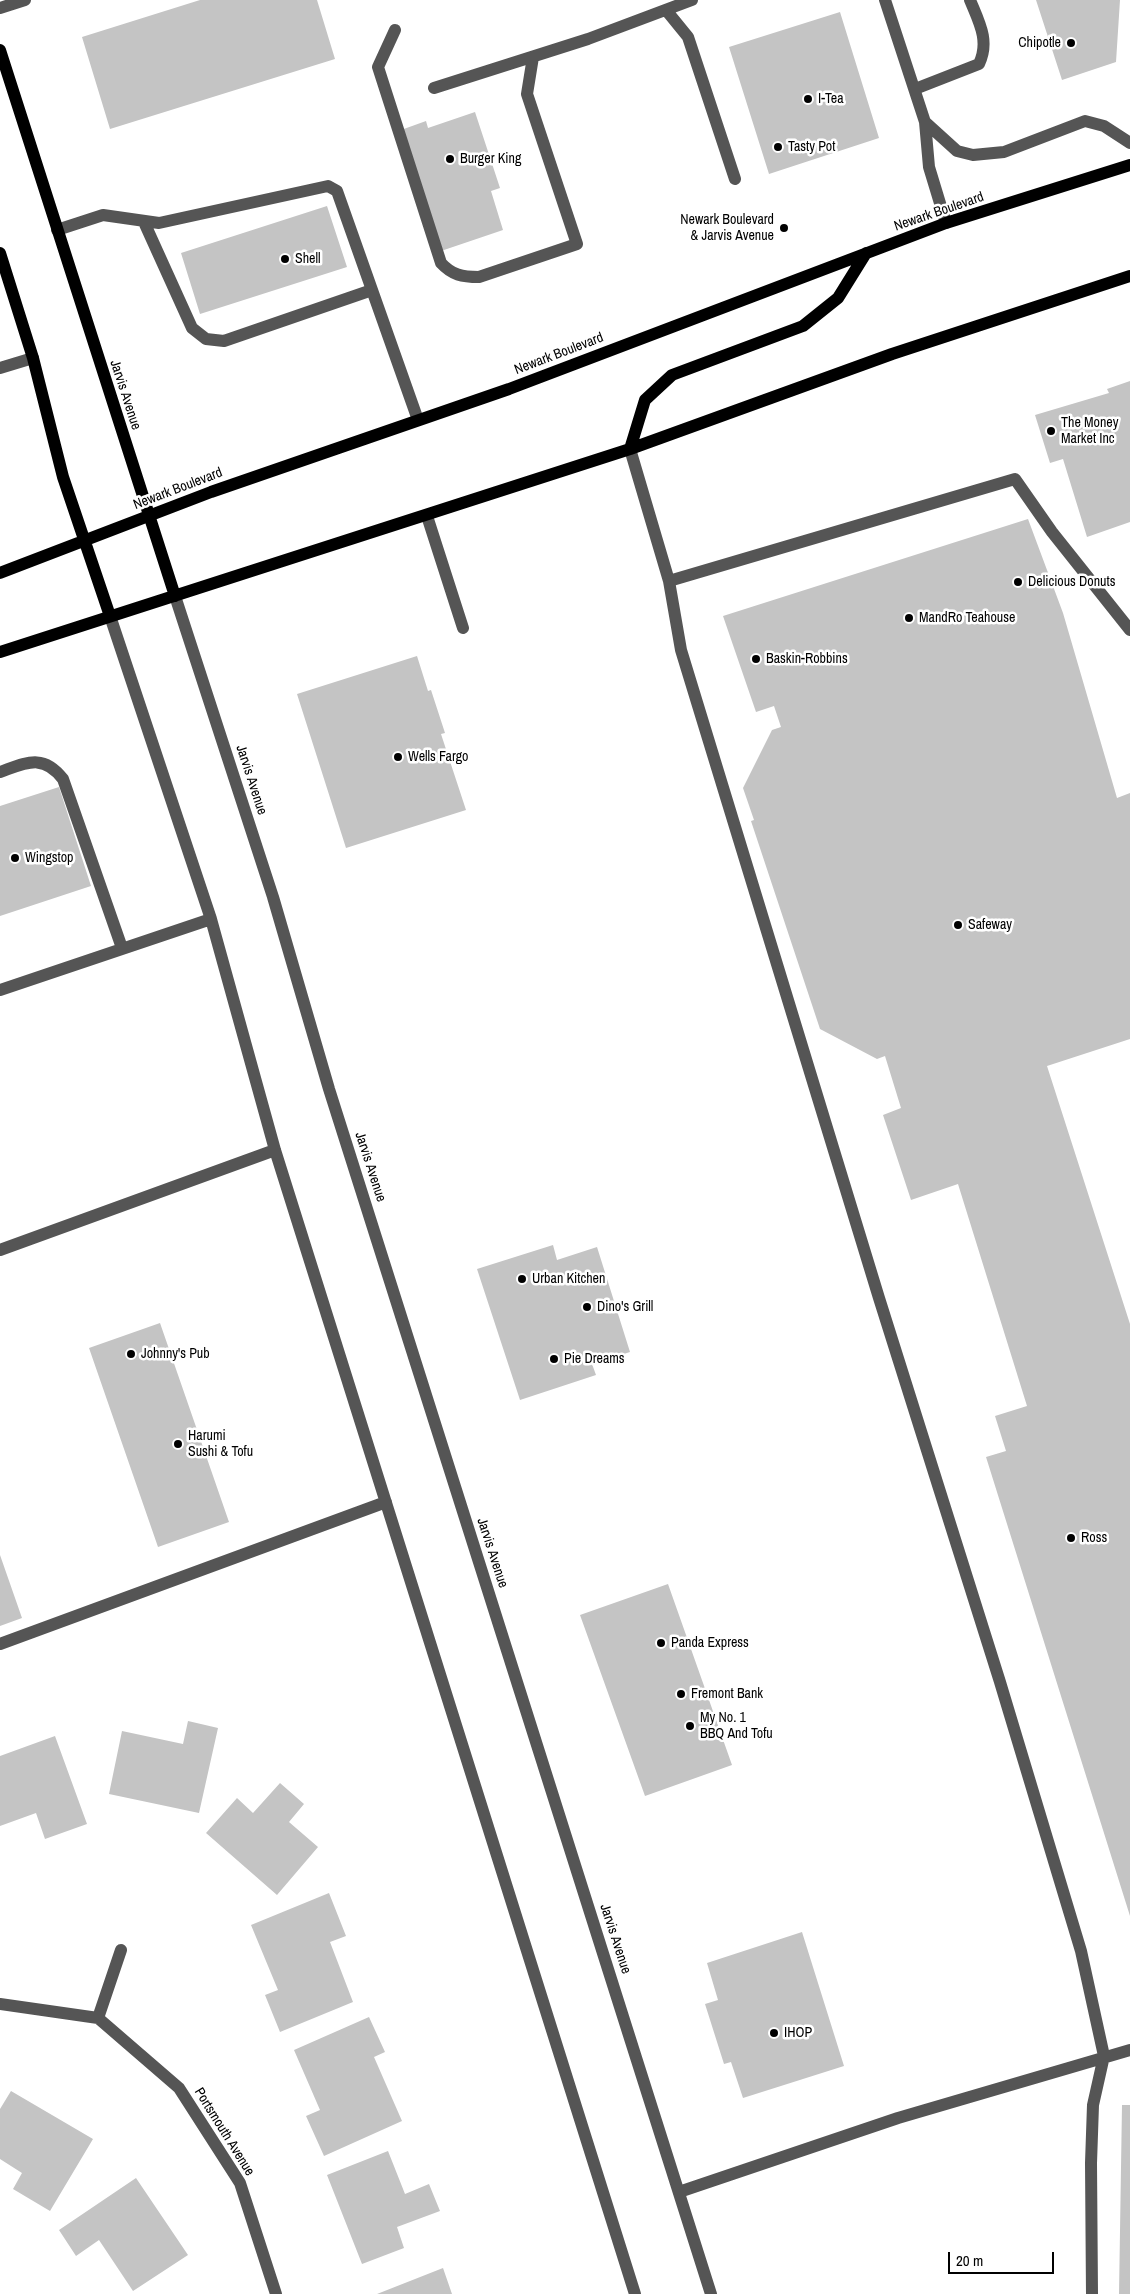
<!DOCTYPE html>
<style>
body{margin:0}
#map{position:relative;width:1130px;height:2294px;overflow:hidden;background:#fff;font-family:"Archivo Narrow",sans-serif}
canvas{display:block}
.scale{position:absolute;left:948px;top:2252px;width:106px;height:22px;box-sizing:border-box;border:2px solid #000;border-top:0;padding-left:6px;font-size:15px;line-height:18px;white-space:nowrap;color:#000;-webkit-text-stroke:4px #fff;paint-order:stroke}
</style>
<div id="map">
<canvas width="1130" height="2294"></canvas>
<div class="scale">20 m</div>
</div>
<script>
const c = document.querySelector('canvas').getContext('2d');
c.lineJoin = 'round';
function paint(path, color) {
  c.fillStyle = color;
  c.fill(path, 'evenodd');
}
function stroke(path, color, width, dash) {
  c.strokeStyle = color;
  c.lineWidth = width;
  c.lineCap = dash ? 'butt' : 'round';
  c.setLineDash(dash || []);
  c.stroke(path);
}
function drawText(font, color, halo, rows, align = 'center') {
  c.font = font + ' "Archivo Narrow",sans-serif';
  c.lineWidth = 5;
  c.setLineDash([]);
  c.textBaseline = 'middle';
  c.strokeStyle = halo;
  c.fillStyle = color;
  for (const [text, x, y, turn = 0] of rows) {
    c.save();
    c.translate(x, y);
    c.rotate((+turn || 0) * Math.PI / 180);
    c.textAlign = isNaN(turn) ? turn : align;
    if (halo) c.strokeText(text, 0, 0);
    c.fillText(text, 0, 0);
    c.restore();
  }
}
paint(new Path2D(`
 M200,0H317L335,59L110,129L82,37Z
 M1036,0H1120L1116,62L1062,80Z
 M840,12L879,138L769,174L729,47Z
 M475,112L500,188L491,191L503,230L441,251L401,130L426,121L428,128Z
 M327,206L347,267L200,314L181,253Z
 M1130,381V522L1087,537L1063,459L1050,463L1035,415L1109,393L1107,389Z
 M1028,519L1063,613L1117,798L1130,793V1039L1047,1066L1130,1324V1916L986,1457L1006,1451L995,1416L1027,1406L958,1184L911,1200L883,1115L901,1108L885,1056L877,1059L820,1029L751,821L754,820L743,788L772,730L781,727L774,706L756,712L723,616Z
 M417,656L428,691L431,690L445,733L441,734L466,810L346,848L297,694Z
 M59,787L91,886L0,916V806Z
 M553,1245L557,1260L597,1247L630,1352L592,1364L596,1375L520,1400L477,1269Z
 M160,1323L229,1522L158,1547L89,1348Z
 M0,1555L22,1618L0,1626Z
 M668,1584L732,1765L645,1796L580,1615Z
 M188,1721L218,1728L199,1813L109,1794L122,1731L183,1744Z
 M55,1736L87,1824L45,1839L36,1813L0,1826V1756Z
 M280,1783L304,1804L289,1822L318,1847L277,1895L206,1833L237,1798L253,1813Z
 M329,1893L346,1936L330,1942L353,2002L280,2032L265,1995L278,1990L251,1925Z
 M802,1932L844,2066L743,2098L731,2062L724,2064L705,2004L718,2000L707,1963Z
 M369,2017L385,2052L374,2057L402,2121L324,2156L306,2116L320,2110L294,2050Z
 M11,2091L93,2139L50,2211L13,2189L22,2173L0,2159V2109Z
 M1122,2105H1130V2294H1119Z
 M388,2151L405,2194L429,2184L440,2211L397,2227L404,2248L362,2264L327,2175Z
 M136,2178L188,2255L133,2291L99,2240L76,2256L59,2230Z
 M443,2268L452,2294H377Z`), '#c4c4c4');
stroke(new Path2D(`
 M885,0L925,122L929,167L946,223
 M0,8L25,0
 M666,10L688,37L735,179
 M395,30L378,67L441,263C452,275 462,277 479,277L577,244L527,94L533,57
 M434,88L588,39L692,0
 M915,89L979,64C990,41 979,22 970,0
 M925,122L957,151L973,155L1004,152L1085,121L1104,126L1130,143
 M144,222L192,328L206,339L224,341L372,290
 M57,230L103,215L159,223L328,186L337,191L418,420
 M0,368L33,358
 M630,449L669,581L681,650L879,1298L1000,1682L1081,1951L1104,2056L1093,2105L1091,2163L1092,2294
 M427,516L463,628
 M669,581L1015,479L1052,532L1130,630
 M175,596L273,897L329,1089L711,2294
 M110,616L211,919L275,1150L635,2294
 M0,772C26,763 43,753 63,779L122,948
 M0,990L211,919
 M0,1250L275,1150
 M0,1644L386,1502
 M0,2004L98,2018
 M98,2018L179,2088L240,2183L276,2294
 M98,2018L121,1950
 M679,2192L898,2118L1130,2050`), '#555', 12);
stroke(new Path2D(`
 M0,50L175,596
 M0,253L33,358L63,477L110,616
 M630,449L645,400L672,375L803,326L838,298L866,253
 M0,573L211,492L509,389L946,223L1130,165
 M0,652L630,449L892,354L1130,276`), '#000', 12);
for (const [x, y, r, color] of [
 [1071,43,5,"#000"],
 [808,99,5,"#000"],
 [778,147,5,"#000"],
 [450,159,5,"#000"],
 [784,228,5,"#000"],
 [285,259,5,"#000"],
 [1051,431,5,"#000"],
 [1018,582,5,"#000"],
 [909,618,5,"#000"],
 [756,659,5,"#000"],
 [398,757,5,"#000"],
 [15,858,5,"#000"],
 [958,925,5,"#000"],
 [522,1279,5,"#000"],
 [587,1307,5,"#000"],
 [131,1354,5,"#000"],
 [554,1359,5,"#000"],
 [178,1444,5,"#000"],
 [1071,1538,5,"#000"],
 [661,1643,5,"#000"],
 [681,1694,5,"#000"],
 [690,1726,5,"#000"],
 [774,2033,5,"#000"]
]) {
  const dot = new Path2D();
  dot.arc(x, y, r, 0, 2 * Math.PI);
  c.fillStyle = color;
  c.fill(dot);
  stroke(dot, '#fff', 2);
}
drawText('14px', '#000', '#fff', [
 ["Chipotle",1061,43,"right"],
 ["I-Tea",818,99],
 ["Tasty Pot",788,147],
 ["Burger King",460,159],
 ["Newark Boulevard",774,220,"right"],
 ["& Jarvis Avenue",774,236,"right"],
 ["Shell",295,259],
 ["The Money",1061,423],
 ["Market Inc",1061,439],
 ["Delicious Donuts",1028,582],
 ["MandRo Teahouse",919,618],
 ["Baskin-Robbins",766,659],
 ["Wells Fargo",408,757],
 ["Wingstop",25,858],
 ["Safeway",968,925],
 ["Urban Kitchen",532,1279],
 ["Dino's Grill",597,1307],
 ["Johnny's Pub",141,1354],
 ["Pie Dreams",564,1359],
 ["Harumi",188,1436],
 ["Sushi & Tofu",188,1452],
 ["Ross",1081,1538],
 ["Panda Express",671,1643],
 ["Fremont Bank",691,1694],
 ["My No. 1",700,1718],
 ["BBQ And Tofu",700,1734],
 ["IHOP",784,2033]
], 'left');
drawText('14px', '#000', '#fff', [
 ["Newark Boulevard",939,212,-19],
 ["Newark Boulevard",559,354,-21],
 ["Jarvis Avenue",125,395,72],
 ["Newark Boulevard",178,489,-21],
 ["Jarvis Avenue",251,780,72],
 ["Jarvis Avenue",370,1167,72],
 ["Jarvis Avenue",492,1553,72],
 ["Jarvis Avenue",615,1939,72],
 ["Portsmouth Avenue",224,2132,58]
]);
</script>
